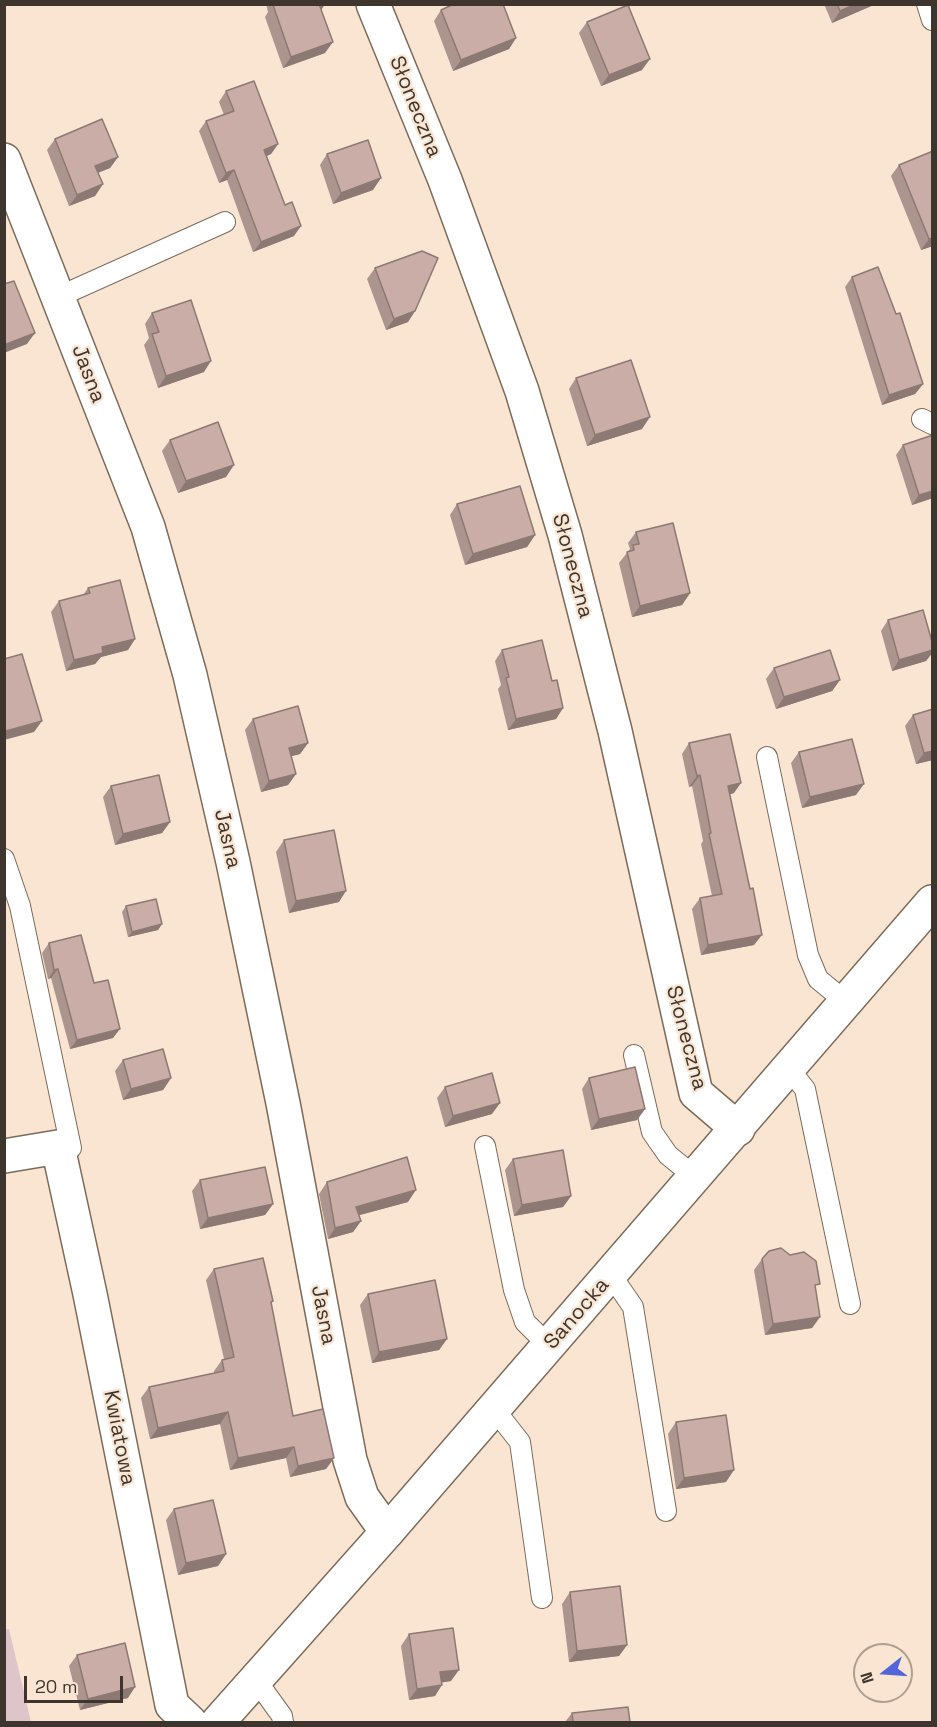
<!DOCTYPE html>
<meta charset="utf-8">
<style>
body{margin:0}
#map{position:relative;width:937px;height:1727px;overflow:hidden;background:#fae5d2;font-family:"Space Grotesk",sans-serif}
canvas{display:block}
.frame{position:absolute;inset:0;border:6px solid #3e362e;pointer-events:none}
.north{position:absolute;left:853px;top:1643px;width:60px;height:60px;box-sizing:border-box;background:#fae5d2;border:2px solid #af9f90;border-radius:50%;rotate:253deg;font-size:16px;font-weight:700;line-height:24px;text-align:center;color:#3e362e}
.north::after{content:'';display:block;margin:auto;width:21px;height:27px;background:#5365db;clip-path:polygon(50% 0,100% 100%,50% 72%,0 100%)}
.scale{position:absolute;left:24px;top:1676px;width:99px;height:27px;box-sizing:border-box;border:3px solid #3e362e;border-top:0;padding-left:8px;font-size:18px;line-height:21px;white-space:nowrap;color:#3e362e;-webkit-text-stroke:4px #fae5d2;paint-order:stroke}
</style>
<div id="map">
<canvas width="937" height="1727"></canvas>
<div class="frame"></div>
<div class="north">N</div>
<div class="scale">20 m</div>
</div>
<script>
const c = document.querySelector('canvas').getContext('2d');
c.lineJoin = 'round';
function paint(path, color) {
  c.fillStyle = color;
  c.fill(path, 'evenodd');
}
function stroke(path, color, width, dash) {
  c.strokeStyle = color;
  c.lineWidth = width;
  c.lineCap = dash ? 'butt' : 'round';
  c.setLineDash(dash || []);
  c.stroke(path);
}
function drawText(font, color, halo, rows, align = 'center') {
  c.font = font + ' "Space Grotesk",sans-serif';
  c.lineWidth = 4.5;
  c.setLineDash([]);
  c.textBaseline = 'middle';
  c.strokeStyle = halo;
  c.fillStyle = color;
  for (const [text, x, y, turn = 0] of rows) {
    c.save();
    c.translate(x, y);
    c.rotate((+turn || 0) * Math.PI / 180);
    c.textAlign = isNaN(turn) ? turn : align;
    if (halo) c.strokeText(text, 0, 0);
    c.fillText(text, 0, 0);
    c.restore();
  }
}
paint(new Path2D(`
 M9,1629L31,1722H5L4,1630Z`), '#dec5ca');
const service = new Path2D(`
 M927,4L932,20
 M58,297L225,222
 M922,419L932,424
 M767,757L808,955L818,979L846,1002
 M4,859L20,906L71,1148L58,1147
 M634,1055L652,1132L668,1155L695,1177
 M789,1069L805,1089L850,1304
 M485,1146L514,1290L525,1322L549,1346
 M611,1275L633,1307L666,1511
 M494,1409L520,1442L542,1598
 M256,1680L282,1716L283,1722`);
const minor = new Path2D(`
 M373,4L445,180L522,391L565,535L615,731L696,1093L738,1129
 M4,160L148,527L190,675L233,862L283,1103L350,1460L362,1497L387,1532
 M4,1156L58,1147L90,1294L172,1705L190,1722`);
const tertiary = new Path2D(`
 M218,1722L387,1532L932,902`);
stroke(service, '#7d6b5a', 22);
stroke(minor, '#7d6b5a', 36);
stroke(tertiary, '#7d6b5a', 36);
stroke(service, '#fff', 20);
stroke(minor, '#fff', 33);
stroke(tertiary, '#fff', 33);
paint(new Path2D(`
 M266,4H325L321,10L325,53L283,68L265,17L268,12Z
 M824,4H876L832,23Z
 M441,10L516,38L509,49L453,71L434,21Z
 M587,22L642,70L601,86L579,33Z
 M226,91L278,144L271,154L267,156L294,236L253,252L227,180L219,183L199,131L206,121L224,115L219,102Z
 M55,139L118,157L110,168L98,173L103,184L95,196L69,206L47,150Z
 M327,154L373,190L333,204L320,165Z
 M899,165L933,246L921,250L891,176Z
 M375,268L415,311L408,322L386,330L367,279Z
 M852,277L923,384L915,394L882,405L845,287Z
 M152,313L204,372L158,388L144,345L149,338L145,324Z
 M576,378L642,429L587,446L569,389Z
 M170,440L226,477L178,493L162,451Z
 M903,445L933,498L912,505L896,455Z
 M457,504L535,535L527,547L465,565L450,515Z
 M636,532L690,593L682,605L632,617L619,563L630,549L628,543Z
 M88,588L135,639L128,650L101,657L95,664L66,671L51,612L59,601L83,595Z
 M888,620L933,645V652L926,661L892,671L881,631Z
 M502,650L552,681L563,708L556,719L508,730L498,689L501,685L495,661Z
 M774,668L840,680L832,691L776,709L766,679Z
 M913,715L933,760L916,764L905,726Z
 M253,719L308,743L300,754L291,756L296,774L288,785L261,792L245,730Z
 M689,743L734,793L730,794L754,945L701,955L692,909L700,898L712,896L701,844L703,841L692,786L689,787L682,754Z
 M799,752L856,795L802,808L791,763Z
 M111,786L170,822L162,833L115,845L103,797Z
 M284,840L339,902L289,913L276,852Z
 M126,906L162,924L158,930L128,937L122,912Z
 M49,943L94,983L113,1038L70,1049L51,978L48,979L42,953Z
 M123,1060L171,1078L163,1090L123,1100L115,1071Z
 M589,1078L645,1109L637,1120L591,1130L582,1089Z
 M445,1087L492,1114L445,1127L437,1098Z
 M513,1159L571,1196L563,1207L514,1216L505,1170Z
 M200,1180L273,1204L265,1215L200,1229L192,1191Z
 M327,1182L408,1202L359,1215L361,1221L353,1232L328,1239L319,1194Z
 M762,1259L816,1290L820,1317L812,1328L765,1335L754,1270Z
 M214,1269L271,1303L293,1416L334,1458L326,1469L290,1477L286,1458L230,1470L220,1424L150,1439L141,1398L149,1387L214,1373V1371L222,1360L224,1359L206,1280Z
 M368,1294L447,1339L439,1350L372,1363L360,1305Z
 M676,1422L726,1482L676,1489L668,1434Z
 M174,1509L226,1554L218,1566L178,1575L166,1520Z
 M570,1592L627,1645L619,1656L569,1662L562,1604Z
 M409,1634L451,1681L442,1682L435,1696L409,1700L401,1646Z
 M77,1655L128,1698L80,1710L69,1666Z
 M572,1713L630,1722H565Z`), '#ad958f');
paint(new Path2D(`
 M319,4H325L320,12Z
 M856,4H876L832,23L840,11Z
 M516,38L509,49L453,71L461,60Z
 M333,42L325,53L283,68L291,57Z
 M650,59L642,70L601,86L609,75Z
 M278,144L271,154L257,160L264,150Z
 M118,157L110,168L87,177L95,166Z
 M234,170L227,180L219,183L226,173Z
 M381,178L373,190L333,204L341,193Z
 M103,184L95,196L69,206L77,195Z
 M301,226L294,236L253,252L261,242Z
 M933,238V246L921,250L929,239Z
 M415,311L408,322L386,330L394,319Z
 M35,333L27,344L4,353V345Z
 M211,361L204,372L158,388L166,376Z
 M923,384L915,394L882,405L889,395Z
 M650,417L642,429L587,446L595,435Z
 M234,465L226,477L178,493L186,481Z
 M933,491V498L912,505L919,495Z
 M535,535L527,547L465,565L473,554Z
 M690,593L682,605L632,617L640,606Z
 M135,639L128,650L101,657L95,664L66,671L74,660L102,647Z
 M933,650V652L926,661L892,671L899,660Z
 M840,680L832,691L776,709L784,697Z
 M563,708L556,719L508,730L516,719Z
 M42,721L34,732L4,740V733L6,731Z
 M308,743L300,754L281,759L289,748Z
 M933,751V760L916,764L924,753Z
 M296,774L288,785L261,792L269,781Z
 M700,775L692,786L689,787L697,776Z
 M741,783L734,793L721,797L728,786Z
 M864,784L856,795L802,808L810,797Z
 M170,822L162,833L115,845L123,834Z
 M346,891L339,902L289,913L296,901Z
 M162,924L158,930L128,937L132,932Z
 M762,935L754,945L701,955L708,945Z
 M58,969L51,978L48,979L54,970Z
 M120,1029L113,1038L70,1049L77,1040Z
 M171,1078L163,1090L123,1100L131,1089Z
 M500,1103L492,1114L445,1127L453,1116Z
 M645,1109L637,1120L591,1130L599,1119Z
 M416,1190L408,1202L349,1218L356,1207Z
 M571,1196L563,1207L514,1216L522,1205Z
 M273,1204L265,1215L200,1229L208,1218Z
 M361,1221L353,1232L328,1239L335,1228Z
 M820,1317L812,1328L765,1335L773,1324Z
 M447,1339L439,1350L372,1363L379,1352Z
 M228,1412L220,1424L150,1439L158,1428Z
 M294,1447L286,1458L230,1470L238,1458Z
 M334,1458L326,1469L290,1477L298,1466Z
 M734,1470L726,1482L676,1489L684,1478Z
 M226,1554L218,1566L178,1575L186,1563Z
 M627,1645L619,1656L569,1662L577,1651Z
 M459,1670L451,1681L433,1684L440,1672Z
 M442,1685L435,1696L409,1700L417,1689Z
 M135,1687L128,1698L80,1710L88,1699Z`), '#8d7974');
const building = new Path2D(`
 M275,4H319L333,42L291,57L273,5Z
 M454,4H503L516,38L461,60L441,10Z
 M837,4H856L840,11Z
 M628,5L650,59L609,75L587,22Z
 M254,81L278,144L264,150L285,205L292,202L301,226L261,242L234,170L226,173L206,121L234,111L226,91Z
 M102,119L118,157L95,166L103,184L77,195L55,139Z
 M368,140L381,178L341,193L327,154Z
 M933,151V238L929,239L899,165Z
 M422,251L438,258L415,311L394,319L375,268Z
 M878,267L896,314L900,313L923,384L889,395L852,277Z
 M14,281L35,333L4,345V284Z
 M191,300L211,361L166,376L152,334L159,332L152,313Z
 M631,360L650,417L595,435L576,378Z
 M218,422L234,465L186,481L170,440Z
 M933,435V491L919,495L903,445Z
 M520,486L535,535L473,554L457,504Z
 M673,523L690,593L640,606L627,552L634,550L633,545L639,544L636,532Z
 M120,580L135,639L102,647L103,653L74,660L59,601L90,593L88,588Z
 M923,610L933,645V650L899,660L888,620Z
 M542,640L552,681L557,680L563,708L516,719L506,678L509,677L502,650Z
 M830,650L840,680L784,697L774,668Z
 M22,654L42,721L6,731L4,726V659Z
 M298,706L308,743L289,748L296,774L269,781L253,719Z
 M933,709V751L924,753L913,715Z
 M730,734L741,783L728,786L750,889L753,888L762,935L708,945L700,898L722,894L709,834L711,833L700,775L697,776L689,743Z
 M852,739L864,784L810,797L799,752Z
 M159,775L170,822L123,834L111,786Z
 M334,830L346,891L296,901L284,840Z
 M156,899L162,924L132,932L126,906Z
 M81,935L94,983L108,980L120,1029L77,1040L58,969L54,970L49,943Z
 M163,1049L171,1078L131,1089L123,1060Z
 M635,1067L645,1109L599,1119L589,1078Z
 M492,1073L500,1103L453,1116L445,1087Z
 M563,1150L571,1196L522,1205L513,1159Z
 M407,1157L416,1190L356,1207L361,1221L335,1228L327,1182Z
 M265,1167L273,1204L208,1218L200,1180Z
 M781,1248L790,1255L804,1252L816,1261L820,1284L815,1285L820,1317L773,1324L762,1259L769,1251Z
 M263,1258L273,1301L271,1302L293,1416L323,1409L334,1458L298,1466L294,1447L238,1458L228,1412L158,1428L149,1387L224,1371L222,1360L234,1357L214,1269Z
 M435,1280L447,1339L379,1352L368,1294Z
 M726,1415L734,1470L684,1478L676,1422Z
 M213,1500L226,1554L186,1563L174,1509Z
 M620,1586L627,1645L577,1651L570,1592Z
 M453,1628L459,1670L440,1672L442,1685L417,1689L409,1634Z
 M125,1643L135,1687L88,1699L77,1655Z
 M628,1707L630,1722H573L572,1713Z`);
paint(building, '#c9ada6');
stroke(building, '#8d7974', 1.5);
drawText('21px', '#3e362e', '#fae5d2', [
 ["Słoneczna",415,107,68],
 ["Jasna",88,374,69],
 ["Słoneczna",572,566,75],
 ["Jasna",227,839,77],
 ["Słoneczna",686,1038,75],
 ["Sanocka",577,1314,-49],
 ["Jasna",323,1315,79],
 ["Kwiatowa",119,1438,79]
]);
</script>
